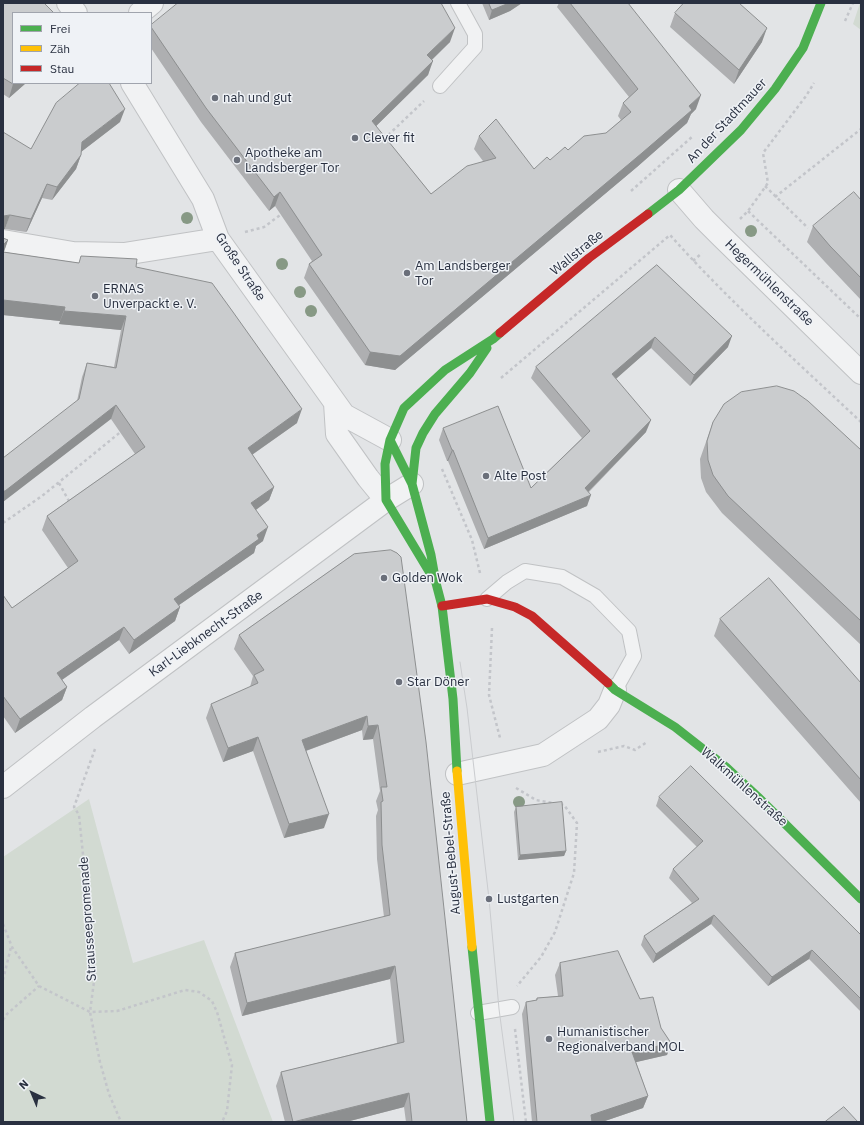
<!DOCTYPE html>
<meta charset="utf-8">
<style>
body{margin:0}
#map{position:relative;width:864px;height:1125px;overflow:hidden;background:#e2e4e6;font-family:"IBM Plex Sans",sans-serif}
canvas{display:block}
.frame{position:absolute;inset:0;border:4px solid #293040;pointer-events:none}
.legend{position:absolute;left:12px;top:12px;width:140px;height:72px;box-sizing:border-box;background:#eff2f6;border:1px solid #a0a4ad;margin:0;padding:5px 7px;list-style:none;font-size:12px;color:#293040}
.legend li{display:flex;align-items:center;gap:8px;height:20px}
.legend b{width:20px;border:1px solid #a0a4ad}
.north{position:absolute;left:12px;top:1073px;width:40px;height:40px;-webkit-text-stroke:3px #eff2f6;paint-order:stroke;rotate:316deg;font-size:11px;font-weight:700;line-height:16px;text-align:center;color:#293040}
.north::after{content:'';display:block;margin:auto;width:14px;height:18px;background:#293040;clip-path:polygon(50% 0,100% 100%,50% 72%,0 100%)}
</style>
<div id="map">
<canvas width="864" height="1125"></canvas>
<div class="frame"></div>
<ul class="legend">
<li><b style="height:5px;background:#4caf50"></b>Frei</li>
<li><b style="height:5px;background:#ffc107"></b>Zäh</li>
<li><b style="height:5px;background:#c62828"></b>Stau</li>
</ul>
<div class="north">N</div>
</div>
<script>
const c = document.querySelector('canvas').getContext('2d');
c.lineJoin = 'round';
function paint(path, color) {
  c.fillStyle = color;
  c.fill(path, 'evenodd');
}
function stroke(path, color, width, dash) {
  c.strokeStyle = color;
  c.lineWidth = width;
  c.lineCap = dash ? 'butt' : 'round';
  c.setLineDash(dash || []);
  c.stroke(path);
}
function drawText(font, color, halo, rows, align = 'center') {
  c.font = font + ' "IBM Plex Sans",sans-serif';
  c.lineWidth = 3;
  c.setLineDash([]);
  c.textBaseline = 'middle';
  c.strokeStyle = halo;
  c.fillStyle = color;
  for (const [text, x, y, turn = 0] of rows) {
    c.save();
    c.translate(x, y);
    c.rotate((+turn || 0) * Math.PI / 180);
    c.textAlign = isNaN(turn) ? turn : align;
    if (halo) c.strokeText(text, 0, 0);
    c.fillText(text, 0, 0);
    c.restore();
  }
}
paint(new Path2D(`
 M860,3H861V30L853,24Z
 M89,799L133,963L204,940L273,1122H3V857Z`), '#d2dad2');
const lane = new Path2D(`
 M440,86L475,47V34L458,3
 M487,599L507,582L525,571L562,577L595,596L629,631L634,656L615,690
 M478,1013L512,1007`);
const street = new Path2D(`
 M68,3L76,13
 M140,13L152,3
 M132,83L203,199L218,239L344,415L390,440
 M679,190L704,219L721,236L861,373
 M3,241L73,253L124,254L218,239
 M335,403L337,434L368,478L386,500
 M457,774L543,755L598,719L609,705L615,690
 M3,787L93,717L386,500L412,484`);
stroke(lane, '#c0c2c4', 16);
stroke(street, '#c0c2c4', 24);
stroke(new Path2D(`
 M845,21L853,3
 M384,139L424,101
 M765,186L808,228
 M631,191L693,136
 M775,197L861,129
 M748,211L861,319
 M740,219L748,211L768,183L763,153L806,96L814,83
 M245,232L264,227L283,213
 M693,261L702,253
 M501,378L670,235C729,301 796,361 861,422
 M442,469L472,540L480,573
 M59,483L70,503
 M3,523L42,496L123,430
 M492,628L489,695L500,738
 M95,749L74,807L79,815L95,974L90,1012L100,1062L109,1094L121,1122
 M598,752L624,746L635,750L647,742
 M516,788L536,800L564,805L577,823L574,873L555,932L541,957L517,986
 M3,924L12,947L39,986L90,1012L117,1011L185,990L199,992L212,1001L217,1012L232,1065L227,1111L222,1122
 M3,980L11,947
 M3,1020L7,1014L39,986
 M515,1029L526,1122`), '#c3c5ca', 2.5, [3, 3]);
stroke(lane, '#f1f2f3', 14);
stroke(street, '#f1f2f3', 22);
stroke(new Path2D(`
 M648,214L679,190L741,130L775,89L803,48L821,3
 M390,440L412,484L431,555L436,583L442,606L453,699L457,771
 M412,484L416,448L423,433L435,414L470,373L487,348
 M436,583L386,500L385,464L390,440L404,408L445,370L493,339L500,333
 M608,683L615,690L675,727L726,767L758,797L861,899
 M472,947L490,1122`), '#4caf50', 9);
stroke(new Path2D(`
 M457,771L472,947`), '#ffc107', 9);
stroke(new Path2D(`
 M500,333L589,258L648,214
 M442,606L487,599L515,607L532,616L608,683`), '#c62828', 9);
stroke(new Path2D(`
 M460,662L467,708L489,899L499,1009L514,1122`), '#cacccf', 1);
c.fillStyle = '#879985';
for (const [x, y] of [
 [187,218],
 [751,231],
 [282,264],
 [300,292],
 [311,311],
 [519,802]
]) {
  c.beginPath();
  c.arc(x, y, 6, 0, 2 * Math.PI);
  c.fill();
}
paint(new Path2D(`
 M3,3L13,83H26L9,98L3,94Z
 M482,3H522L510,11L489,20Z
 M559,3H628L696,109L691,114L687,123L637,167L395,370L365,365L304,278L309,264L312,261L275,206L269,211L201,122L151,48V25L450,42L432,60L428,75L376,126L431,194L483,161L474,149L479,136L534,169L568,150L606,133L621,120L618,116L623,103L629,97L557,7Z
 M675,13L762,42L734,84L670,27Z
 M120,122L81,152V155L76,169L52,200L42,198L27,231L26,232L5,229L31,149Z
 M861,200V300L825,262L807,242L813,226Z
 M3,238L8,240L4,252L79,263L136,267L297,423L252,455L274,487L269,500L256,510L263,541L256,546L254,553L179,605L180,607L175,621L129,654L119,640L62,680L67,687L62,700L15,733L3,716V595L12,608L68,568L42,530L47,516L135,454L111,419L77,401L82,377L87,363L114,367L121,330L59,324L60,321L3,315Z
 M657,265L728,347L690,386L651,348L615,379L646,432L589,492L587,506L484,549L448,461H447L439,440L443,428L531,488L582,438L531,378L536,367Z
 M713,422L861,450V645L722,513L706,492L701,478L700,459Z
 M354,554L467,1122H406L404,1107L346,1122H285L276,1086L281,1072L397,1043L390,979L242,1016L230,967L235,953L384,917L377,859L376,816L378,810L376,801L380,791L373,739L363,740L362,730L306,751L324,828L284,838L253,751L223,762L206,718L211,704L250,687L253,676L234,649L239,635Z
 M720,619L861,683V803L714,636Z
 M659,797L861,935V1012L809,959L768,986L711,924L653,963L641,945L644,936L692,903L669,878L673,869L697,847L656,806Z
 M516,807L566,851L564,856L518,860L514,812Z
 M560,963L640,999L671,1043L667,1055L636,1062L648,1096L643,1108L602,1122H532L522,1014L526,1002L536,1000L537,998L558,996L555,975Z`), '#aeafb1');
paint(new Path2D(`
 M509,3H522L510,11L489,20L492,10Z
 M455,28L450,42L422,69L427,55Z
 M767,28L762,42L734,84L739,70Z
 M433,61L428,75L367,135L372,121Z
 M15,83H26L9,98L13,84Z
 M701,95L696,109L691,114L687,123L637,167L395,370L365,365L370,352L689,106Z
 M125,109L120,122L77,155L82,142Z
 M81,155L76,169L52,200L57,187Z
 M47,184L42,198L27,231L26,232L31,219Z
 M280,192L275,206L269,211L274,197Z
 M10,215L5,229H3V216Z
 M8,240L3,254V245Z
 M3,300L65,307L60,321L3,315Z
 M64,311L126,316L121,330L59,324Z
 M732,336L728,347L690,386L694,375Z
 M655,337L651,348L608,386L612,374Z
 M116,405L111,419L3,502V491Z
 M302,409L297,423L243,461L248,448Z
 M651,420L646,432L581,499L585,488Z
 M452,450H453L448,461H447Z
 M274,487L269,500L246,517L251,503Z
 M591,495L587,506L484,549L488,538Z
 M268,527L263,541L256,546L254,553L169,612L174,599L257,535Z
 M180,607L175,621L129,654L134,640Z
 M124,627L119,640L53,686L57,673Z
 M67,687L62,700L15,733L20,719Z
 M367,716L362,730L297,754L302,740Z
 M378,725L373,739L363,740L368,726Z
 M258,737L253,751L223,762L228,748Z
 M329,814L324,828L284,838L289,824Z
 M566,851L564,856L518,860L520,855Z
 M714,915L711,924L653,963L656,954Z
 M812,950L809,959L768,986L772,977Z
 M395,966L390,979L242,1016L247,1003Z
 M671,1043L667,1055L628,1064L632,1052Z
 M409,1093L404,1107L346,1122H295Z
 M648,1096L643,1108L602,1122H589L591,1115Z`), '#8d8f90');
const building = new Path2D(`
 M3,3H44L54,13H13V83H15L13,84L3,78Z
 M178,3H441L455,28L427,55L433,61L372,121L431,194L467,166L496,158L479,136L496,119L534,169L547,157L550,160L565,147L568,150L584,136L606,133L631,112L623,103L638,89L570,3H628L701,95L689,106L692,110L642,153L400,356L370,352L309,264L322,255L280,192L274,197L206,108L151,27V25Z
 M489,3H509L492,10Z
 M684,3H739L767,28L739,70L675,13Z
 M80,83H109L125,109L82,142L81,155L57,187L47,184L32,217L31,219L10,215L3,216V132L31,149L56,103Z
 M854,192L861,200V278L830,246L813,226Z
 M3,238L8,240L3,245Z
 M3,252L79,263L81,256L137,259L136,267L212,283L233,312L302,409L248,448L274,487L251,503L268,527L257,535L259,539L174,599L180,607L134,640L124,627L57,673L67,687L20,719L3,696V595L12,608L78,561L47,516L145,447L116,405L5,491H3V458L79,399L87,363L116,368L126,316L64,311L65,307L3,300Z
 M657,265L732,336L694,375L655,337L612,374L651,420L585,488L591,495L488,538L453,450H452L443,428L498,406L531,488L590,431L536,367Z
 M777,386L794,391L808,401L861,450V621L728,496L713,475L708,460L707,441L713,422L724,404L741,392Z
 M391,550L397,553L401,557L426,742L467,1122H412L409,1093L293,1122L281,1072L404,1042L395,966L247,1003L235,953L390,915L382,845L381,802L383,801L381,787H387L378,725L368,726L367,716L302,740L329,814L289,824L258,737L228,748L211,704L258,683L254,675L264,670L239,635L354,554Z
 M769,578L861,683V780L720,619Z
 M691,766L861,935V999L812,950L772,977L714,915L656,954L644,936L699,899L673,869L703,841L659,797Z
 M562,802L566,851L520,855L516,807Z
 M618,951L640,999L653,997L661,1028L671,1043L632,1052L648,1096L591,1115L592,1122H537L526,1002L537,1000V998L563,996L560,963Z
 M844,1107L858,1122H825Z`);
paint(building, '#caccce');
stroke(building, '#8d8f90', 1);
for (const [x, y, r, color] of [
 [215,98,4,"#6a6f7a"],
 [355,138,4,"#6a6f7a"],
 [237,160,4,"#6a6f7a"],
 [407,273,4,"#6a6f7a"],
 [95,296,4,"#6a6f7a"],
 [486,476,4,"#6a6f7a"],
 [384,578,4,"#6a6f7a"],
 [399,682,4,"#6a6f7a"],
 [489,899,4,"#6a6f7a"],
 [549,1039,4,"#6a6f7a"]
]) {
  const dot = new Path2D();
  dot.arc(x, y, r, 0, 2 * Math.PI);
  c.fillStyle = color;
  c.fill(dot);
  stroke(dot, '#eff2f6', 1.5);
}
drawText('13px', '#293040', '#eff2f6', [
 ["nah und gut",223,98],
 ["Clever fit",363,138],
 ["Apotheke am",245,153],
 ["Landsberger Tor",245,168],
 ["Am Landsberger",415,266],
 ["Tor",415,281],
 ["ERNAS",103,289],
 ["Unverpackt e. V.",103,304],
 ["Alte Post",494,476],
 ["Golden Wok",392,578],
 ["Star Döner",407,682],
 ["Lustgarten",497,899],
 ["Humanistischer",557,1032],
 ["Regionalverband MOL",557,1047]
], 'left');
drawText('13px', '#293040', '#eff2f6', [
 ["An der Stadtmauer",727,121,-47],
 ["Wallstraße",577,253,-39],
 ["Große Straße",240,267,56],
 ["Hegermühlenstraße",769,283,44],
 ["Karl-Liebknecht-Straße",206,634,-36],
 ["Walkmühlenstraße",744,787,42],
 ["August-Bebel-Straße",451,853,-95],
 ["Strausseepromenade",88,919,-94]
]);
</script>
